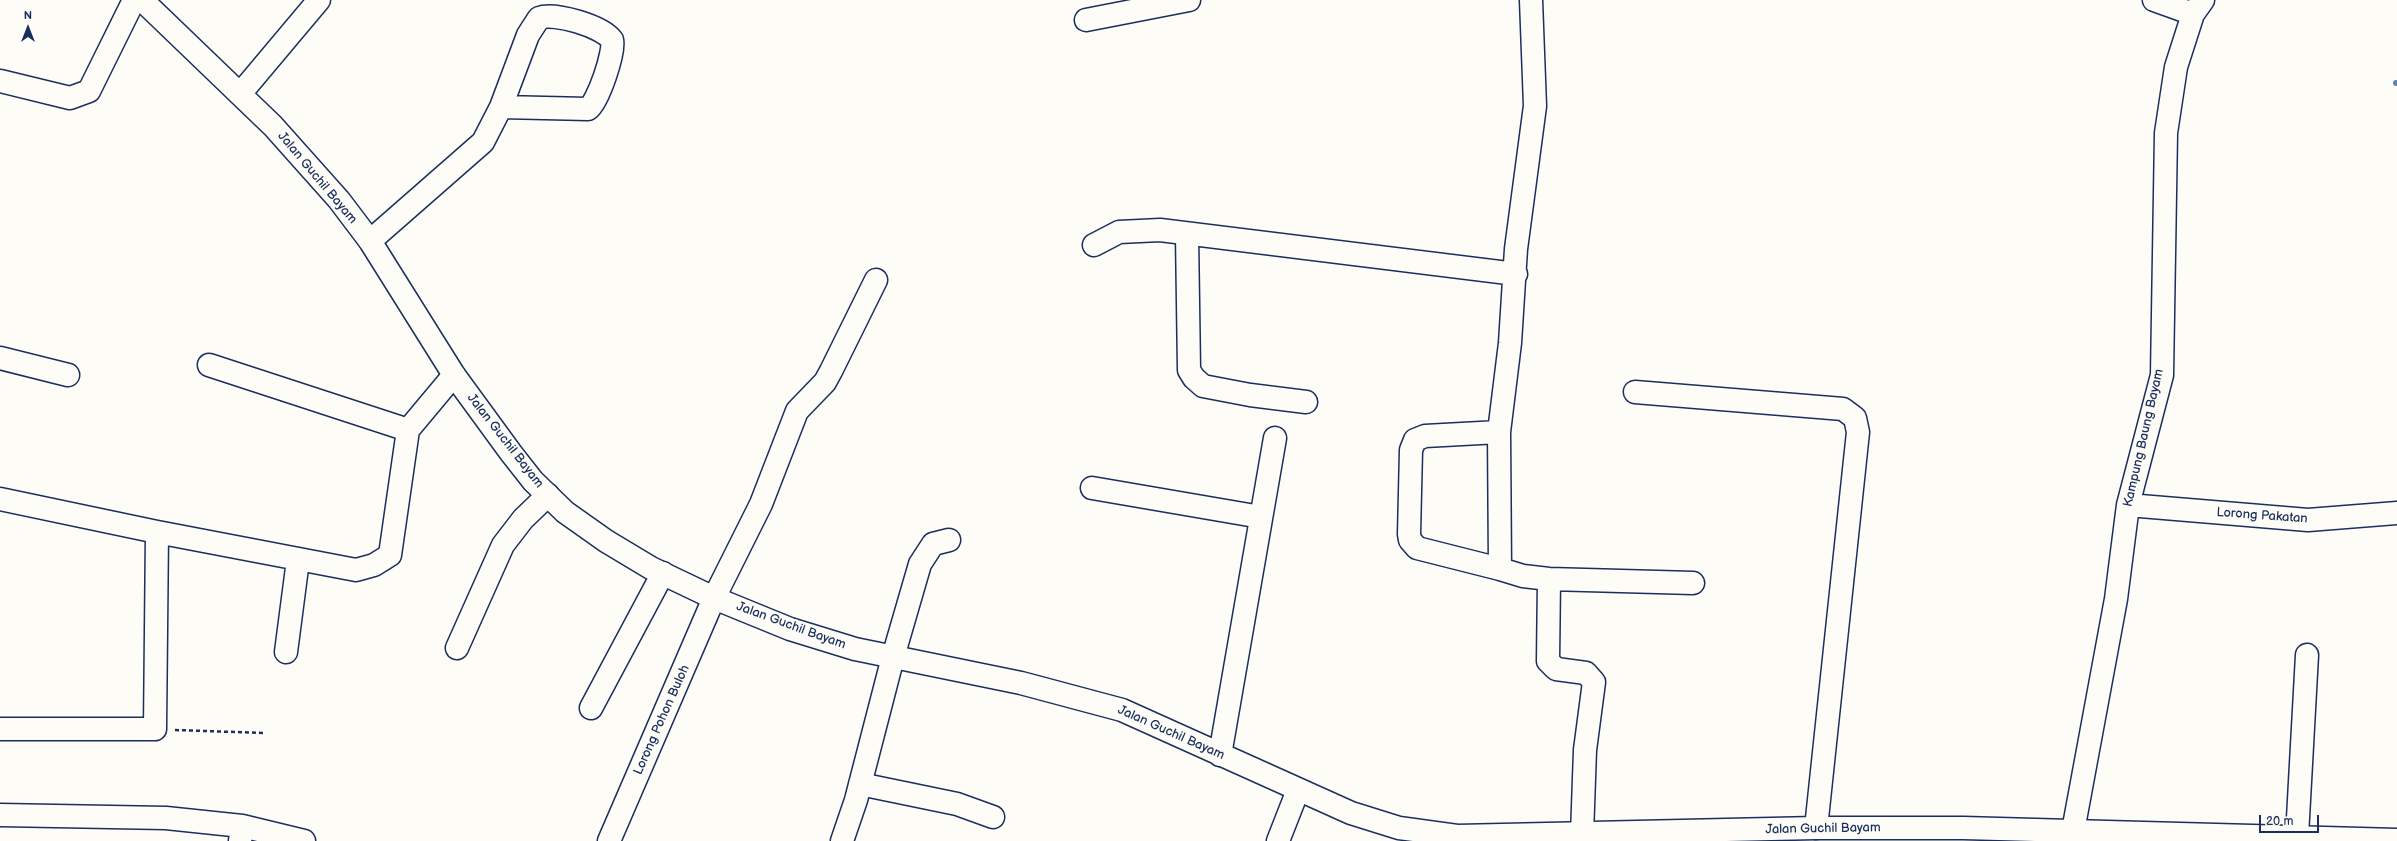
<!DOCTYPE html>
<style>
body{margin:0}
#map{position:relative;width:2397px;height:841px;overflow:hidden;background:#fdfcf7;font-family:"Balsamiq Sans",sans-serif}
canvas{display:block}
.north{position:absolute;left:8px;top:8px;width:40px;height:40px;-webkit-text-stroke:3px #fdfcf7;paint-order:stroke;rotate:0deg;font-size:11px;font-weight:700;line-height:16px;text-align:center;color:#1b2f5e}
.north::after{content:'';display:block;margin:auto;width:14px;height:18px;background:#1b2f5e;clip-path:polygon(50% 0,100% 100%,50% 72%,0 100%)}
.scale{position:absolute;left:2259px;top:815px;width:60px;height:18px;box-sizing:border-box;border:2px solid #1b2f5e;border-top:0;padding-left:5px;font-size:12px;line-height:14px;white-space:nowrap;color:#1b2f5e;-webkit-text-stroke:3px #fdfcf7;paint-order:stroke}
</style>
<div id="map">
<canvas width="2397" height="841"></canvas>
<div class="north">N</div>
<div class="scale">20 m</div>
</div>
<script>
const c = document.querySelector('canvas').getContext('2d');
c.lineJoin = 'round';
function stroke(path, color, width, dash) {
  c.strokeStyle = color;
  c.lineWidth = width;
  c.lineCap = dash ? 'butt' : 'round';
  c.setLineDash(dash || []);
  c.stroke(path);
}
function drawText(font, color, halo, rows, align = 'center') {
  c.font = font + ' "Balsamiq Sans",sans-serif';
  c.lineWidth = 4;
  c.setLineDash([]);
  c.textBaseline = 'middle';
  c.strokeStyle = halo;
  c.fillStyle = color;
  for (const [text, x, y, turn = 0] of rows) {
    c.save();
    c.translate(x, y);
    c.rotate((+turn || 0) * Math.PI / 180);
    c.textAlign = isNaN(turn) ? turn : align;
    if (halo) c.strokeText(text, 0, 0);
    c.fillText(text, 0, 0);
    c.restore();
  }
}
stroke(new Path2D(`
 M2396,83H2397`), '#6185b2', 6);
const minor = new Path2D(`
 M1531,0L1535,106L1516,249L1510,343L1499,432L1500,569L1523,576L1549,579L1693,583
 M2154,0L2193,14
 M1086,20L1189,0
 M0,81L70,98L89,91L134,0
 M240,94L319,0
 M1187,235L1189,370L1194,378L1203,386L1250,395L1306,402
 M370,241L483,142L501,107L528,35L539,18C554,12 602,26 612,40C615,52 598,102 588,109L501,107
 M1094,245L1119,232L1160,230L1516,274
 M0,358L68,375
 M209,365L408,430
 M1635,392L1843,409L1855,418L1858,432L1816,828
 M1499,432L1425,436L1415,440L1411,450L1409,534L1410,540L1417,548L1500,569
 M1092,488L1261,517
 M0,499L157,532L356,570L374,565L390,555L408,430L454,375
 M2128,505L2308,520L2397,513
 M1549,579L1548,661L1556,669L1586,673L1594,682L1585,750L1582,835
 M457,648L503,545L523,519L548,495
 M286,652L298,560
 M591,708L663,573
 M0,729H155L157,532
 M1220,755L1275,438
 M860,784L957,804L993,817
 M0,815L166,818L242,826
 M2073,831L2116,599L2128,505L2162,375L2166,133L2176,67L2193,14L2203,0
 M2297,836L2307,655
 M240,841L242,826L304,841
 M609,841L714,598L761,504L797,411L825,382L831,371L876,280
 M842,841L856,800L893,657L920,564L933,544L949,540
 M1278,841L1298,790`);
const major = new Path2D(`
 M142,0L273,126L339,200L370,241L454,375L511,453L533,481L565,512L606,541L651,568L714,598L790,629L855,649L1021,683L1122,710L1351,813L1399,828L1457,836L1816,828H1963L2397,840`);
stroke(minor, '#1b2f5e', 25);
stroke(major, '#1b2f5e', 25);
stroke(new Path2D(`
 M175,730L265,733`), '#1b2f5e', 2.5, [4, 3]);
stroke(minor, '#fdfcf7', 22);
stroke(major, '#fdfcf7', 22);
drawText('13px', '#1b2f5e', '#fdfcf7', [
 ["Jalan Guchil Bayam",317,178,50],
 ["Kampung Baung Bayam",2144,438,-77],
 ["Jalan Guchil Bayam",505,441,52],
 ["Lorong Pakatan",2262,516,4],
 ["Jalan Guchil Bayam",791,626,20],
 ["Lorong Pohon Buloh",662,720,-66],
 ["Jalan Guchil Bayam",1171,733,24],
 ["Jalan Guchil Bayam",1823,829,-1]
]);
</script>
